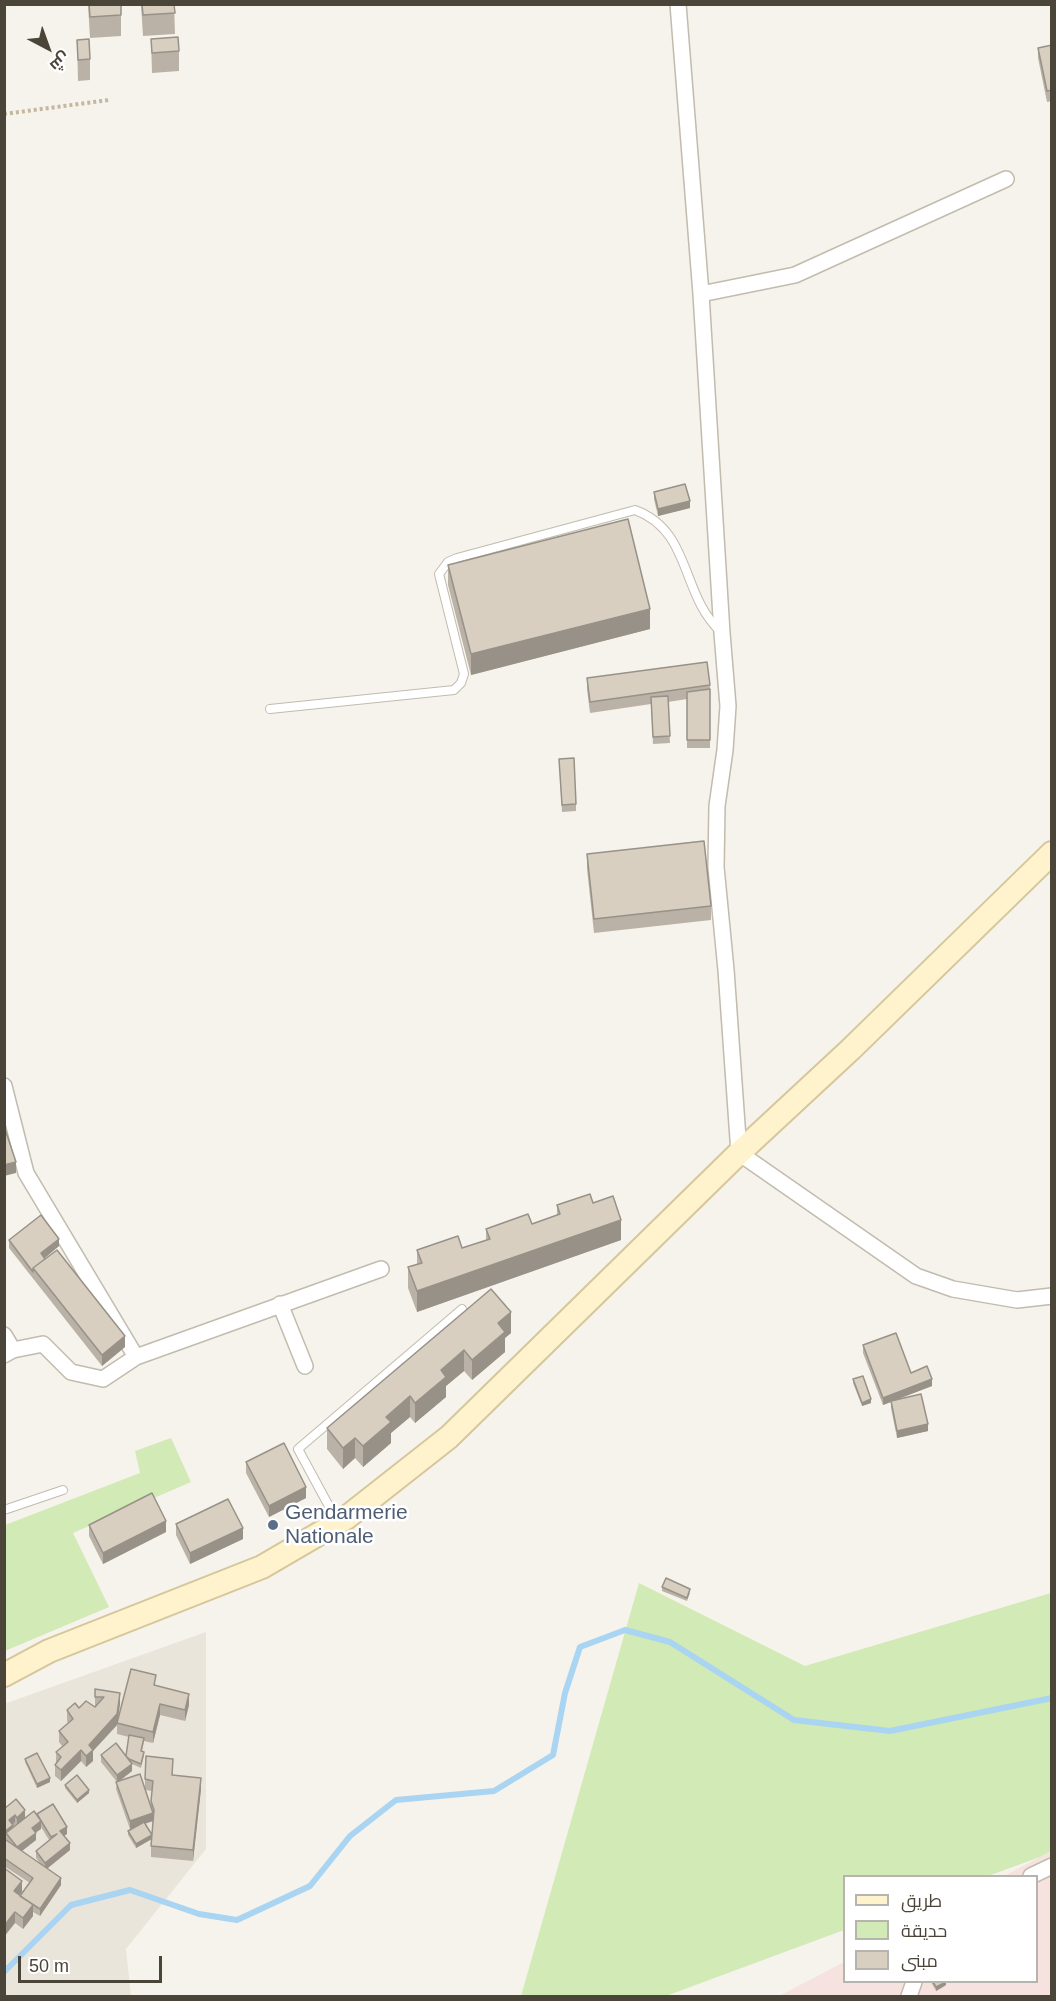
<!DOCTYPE html>
<meta charset="utf-8">
<style>
body{margin:0}
#map{position:relative;width:1056px;height:2001px;overflow:hidden;background:#f6f3ec;font-family:Arial,Cairo,sans-serif}
canvas{display:block}
.frame{position:absolute;inset:0;border:6px solid #4b4439;pointer-events:none}
.legend{position:absolute;left:843px;top:1875px;width:195px;height:108px;box-sizing:border-box;background:#fff;border:2px solid #b7b4b0;margin:0;padding:8px 10px;list-style:none;font-size:18px;color:#4b4439}
.legend li{display:flex;align-items:center;gap:12px;height:30px}
.legend b{width:30px;border:2px solid #b7b4b0}
.north{position:absolute;left:18px;top:18px;width:60px;height:60px;-webkit-text-stroke:4px #fff;paint-order:stroke;rotate:139deg;font-size:16px;font-weight:700;line-height:24px;text-align:center;color:#4b4439}
.north::after{content:'';display:block;margin:auto;width:21px;height:27px;background:#4b4439;clip-path:polygon(50% 0,100% 100%,50% 72%,0 100%)}
.scale{position:absolute;left:18px;top:1956px;width:144px;height:27px;box-sizing:border-box;border:3px solid #4b4439;border-top:0;padding-left:8px;font-size:18px;line-height:21px;white-space:nowrap;color:#4b4439;-webkit-text-stroke:4px #fff;paint-order:stroke}
</style>
<div id="map">
<canvas width="1056" height="2001"></canvas>
<div class="frame"></div>
<ul class="legend">
<li><b style="height:8px;background:#fff3cd"></b>طريق</li>
<li><b style="height:16px;background:#d2eab5"></b>حديقة</li>
<li><b style="height:16px;background:#d8cfc1"></b>مبنى</li>
</ul>
<div class="north">ش</div>
<div class="scale">50 m</div>
</div>
<script>
const c = document.querySelector('canvas').getContext('2d');
c.lineJoin = 'round';
function paint(path, color) {
  c.fillStyle = color;
  c.fill(path, 'evenodd');
}
function stroke(path, color, width, dash) {
  c.strokeStyle = color;
  c.lineWidth = width;
  c.lineCap = dash ? 'butt' : 'round';
  c.setLineDash(dash || []);
  c.stroke(path);
}
function drawText(font, color, halo, rows, align = 'center') {
  c.font = font + ' Arial,sans-serif';
  c.lineWidth = 5;
  c.setLineDash([]);
  c.textBaseline = 'middle';
  c.strokeStyle = halo;
  c.fillStyle = color;
  for (const [text, x, y, turn = 0] of rows) {
    c.save();
    c.translate(x, y);
    c.rotate((+turn || 0) * Math.PI / 180);
    c.textAlign = isNaN(turn) ? turn : align;
    if (halo) c.strokeText(text, 0, 0);
    c.fillText(text, 0, 0);
    c.restore();
  }
}
paint(new Path2D(`
 M206,1632V1849L126,1949L131,1996H5L4,1704Z`), '#eae5da');
paint(new Path2D(`
 M1051,1851V1996H779L844,1962V1982H1036V1876H1004Z`), '#f6e3e0');
paint(new Path2D(`
 M171,1438L191,1482L73,1533L109,1607L5,1651V1525L140,1473L135,1451Z
 M639,1583L805,1666L1051,1593V1851L1040,1857L988,1876H844V1930L666,1996H521Z`), '#d2eab5');
stroke(new Path2D(`
 M4,1972L71,1905L130,1890L199,1914L237,1920L310,1886L350,1836L396,1800L494,1791L553,1755L565,1693L580,1647L625,1630L670,1642L794,1720L890,1731L1052,1698`), '#a9d4f2', 6);
const lane = new Path2D(`
 M270,709L454,690L461,683L464,674L439,574L448,562L457,558L635,510C692,531 680,594 721,632
 M4,1510L63,1490
 M337,1521L298,1449L462,1309`);
const street = new Path2D(`
 M678,4L701,294L722,633L728,706L725,750L717,806L716,867L726,970L739,1153L916,1276L953,1289L1017,1300L1052,1296
 M701,294L795,275L1006,179
 M4,1086L26,1173L136,1357
 M280,1304L305,1366
 M4,1335L13,1350
 M4,1355L13,1350L43,1344L71,1372L103,1379L136,1357L381,1269
 M1031,1876L1052,1866
 M909,1996L914,1982`);
const secondary = new Path2D(`
 M4,1675L49,1651L262,1567L346,1518L449,1437L739,1153L851,1049L1052,853`);
stroke(lane, '#c2bbae', 10);
stroke(street, '#c2bbae', 18);
stroke(secondary, '#d6c79b', 26);
stroke(new Path2D(`
 M4,114L109,100`), '#c4b79f', 4, [3, 3]);
stroke(lane, '#fff', 8);
stroke(street, '#fff', 15);
stroke(secondary, '#fff3cd', 22);
paint(new Path2D(`
 M88,4H121V36L90,38Z
 M141,4H174L175,34L143,36Z
 M151,39L179,51V71L152,73Z
 M77,40L90,59V80L78,81Z
 M1052,45V101L1047,102L1038,58V48Z
 M654,492L690,508L658,516L654,499Z
 M448,565L650,629L471,675L448,585Z
 M587,678L710,685V748H687V699L668,702L670,743L653,744L651,704L590,713L587,689Z
 M559,759L576,804V811L562,812Z
 M587,854L711,906V920L594,933L587,869Z
 M593,1203L621,1240L417,1312L408,1288V1267L417,1264V1250L462,1248L486,1240V1229L532,1224L557,1216V1205Z
 M9,1240L59,1246L45,1258L125,1347L102,1366L9,1248Z
 M491,1289L511,1333L505,1338V1352L472,1380L464,1371L446,1386V1397L415,1423L410,1417L391,1433V1443L363,1467L355,1458L343,1469L327,1449V1428Z
 M863,1345L932,1386L897,1399L928,1431L897,1438L891,1408V1402L883,1405L863,1353Z
 M853,1379L871,1403L862,1406L853,1383Z
 M246,1462L306,1498L269,1517L246,1473Z
 M176,1524L243,1539L190,1564L176,1535Z
 M89,1525L166,1532L103,1564L89,1536Z
 M662,1587L690,1593L687,1601L662,1591Z
 M156,1686L189,1705L185,1721L160,1715L153,1743L144,1741L142,1751L144,1755L141,1768L132,1764V1771L120,1780L145,1789V1779L173,1770V1775L201,1789L193,1861L151,1857V1839L136,1848L128,1835V1831L136,1827L130,1829L116,1789L117,1782L101,1762V1755L126,1756L129,1737L117,1734V1725L93,1751V1761L86,1767L81,1761L61,1781L55,1776V1765L56,1763V1752L63,1747L59,1742V1731L68,1723L67,1721V1710L95,1707V1689L120,1704L118,1718ZM145,1790L152,1791L151,1806ZM153,1818V1819L152,1834L145,1823L153,1821Z
 M25,1759L50,1782L37,1788L25,1762Z
 M65,1785L89,1793L77,1803L65,1788Z
 M4,1809L25,1818L37,1816V1814L67,1834L64,1836L70,1850L47,1869L61,1885L40,1916L33,1912V1916L23,1929L15,1923L4,1868L22,1892L19,1895L20,1896L30,1883L4,1866ZM41,1827L49,1840L36,1851V1858L40,1863L21,1851L36,1840L35,1833L41,1829Z
 M931,1982H946V1985L936,1991Z`), '#bab2a6');
paint(new Path2D(`
 M690,501V508L658,516V509Z
 M650,609V629L471,675V654Z
 M16,1162V1173L4,1176V1165Z
 M621,1220V1240L417,1312V1291Z
 M59,1239V1246L41,1261V1253Z
 M511,1312V1333L505,1338V1352L472,1380V1360L498,1323Z
 M125,1336V1347L102,1366V1355Z
 M464,1350V1371L446,1386V1397L415,1423V1403L441,1370Z
 M932,1379V1386L883,1405V1398Z
 M410,1396V1417L391,1433V1443L363,1467V1446L386,1417Z
 M871,1399V1403L862,1406V1403Z
 M928,1424V1431L897,1438V1431Z
 M355,1438V1458L343,1469V1448Z
 M306,1487V1498L269,1517V1506Z
 M166,1521V1532L103,1564V1553Z
 M243,1528V1539L190,1564V1553Z
 M120,1693V1704L117,1725L93,1751V1761L86,1767V1756L89,1745Z
 M189,1694V1705L185,1721V1710Z
 M160,1704V1715L153,1743V1732Z
 M81,1750V1761L61,1781V1770Z
 M132,1764V1771L117,1783V1775Z
 M50,1778V1782L37,1788V1784Z
 M201,1778V1789L193,1861V1850Z
 M89,1790V1793L77,1803V1800Z
 M25,1810V1818L17,1825V1818Z
 M153,1813V1821L130,1829V1821Z
 M15,1815V1822L9,1828V1820Z
 M41,1821V1829L32,1835V1828Z
 M13,1825V1832L6,1833L4,1844V1832Z
 M67,1827V1834L60,1838V1831Z
 M36,1833V1840L17,1855V1847Z
 M152,1835V1839L136,1848V1844Z
 M70,1843V1850L45,1870V1863Z
 M61,1878V1885L40,1916V1909Z
 M22,1881V1892L14,1902V1891Z
 M33,1905V1916L23,1929V1918Z
 M15,1912V1923L4,1937V1926Z
 M946,1982V1985L936,1991V1987Z`), '#979187');
const building = new Path2D(`
 M89,4H121V15L90,17Z
 M142,4H174L175,13L143,15Z
 M178,37L179,51L152,53L151,39Z
 M89,39L90,59L78,60L77,40Z
 M1052,45V90L1047,91L1038,48Z
 M685,484L690,501L658,509L654,492Z
 M628,519L650,609L471,654L448,565Z
 M707,662L710,685L590,702L587,678Z
 M710,689V740H687V692Z
 M668,696L670,736L653,737L651,697Z
 M574,758L576,804L562,805L559,759Z
 M704,841L711,906L594,919L587,854Z
 M4,1126L16,1162L4,1165Z
 M590,1194L593,1203L613,1196L621,1220L417,1291L408,1267L422,1263L417,1250L458,1236L462,1248L490,1239L486,1229L528,1214L532,1224L560,1214L557,1205Z
 M41,1215L59,1239L41,1253L45,1259L33,1268V1272L9,1240Z
 M57,1250L125,1336L102,1355L33,1268Z
 M491,1289L511,1312L498,1323L505,1332L472,1360L464,1350L441,1370L446,1377L415,1403L410,1396L386,1417L391,1422L363,1446L355,1438L343,1448L327,1428Z
 M896,1333L911,1373L927,1366L932,1379L883,1398L863,1345Z
 M863,1376L871,1399L862,1403L853,1379Z
 M921,1394L928,1424L897,1431L891,1401Z
 M284,1443L306,1487L269,1506L246,1462Z
 M152,1493L166,1521L103,1553L89,1525Z
 M228,1499L243,1528L190,1553L176,1524Z
 M666,1578L690,1589L687,1598L662,1587Z
 M131,1669L156,1675L154,1685L189,1694L185,1710L160,1704L153,1732L117,1723Z
 M95,1689L120,1693L117,1714L89,1745L93,1750L86,1756L81,1750L61,1770L55,1765L61,1757L56,1752L68,1742L59,1731L73,1719L67,1710L75,1703L79,1708L86,1701L95,1707L104,1697H95Z
 M129,1735L144,1738L141,1751L144,1752L141,1764L129,1759L126,1756Z
 M116,1743L132,1764L117,1775L101,1755Z
 M37,1753L50,1778L37,1784L25,1759Z
 M146,1756L173,1759L172,1775L201,1778L193,1850L151,1846L154,1810L151,1801L153,1781L145,1779Z
 M140,1774L153,1813L130,1821L116,1782Z
 M77,1775L89,1790L77,1800L65,1785Z
 M16,1799L25,1810L17,1818L15,1815L9,1820L13,1825L4,1832V1809Z
 M53,1804L67,1827L60,1831L70,1843L45,1863L36,1851L57,1834L51,1837L37,1814Z
 M34,1811L41,1821L32,1828L36,1833L17,1847L6,1833Z
 M144,1822L152,1835L136,1844L128,1831Z
 M6,1840L61,1878L40,1909L20,1896L33,1878L4,1858V1842Z
 M4,1868L22,1881L14,1891L33,1905L23,1918L15,1912L4,1926Z
 M933,1982H946L936,1987Z`);
paint(building, '#d8cfc1');
stroke(building, '#979187', 1.5);
for (const [x, y, r, color] of [
 [273,1525,6,"#5c6f8a"]
]) {
  const dot = new Path2D();
  dot.arc(x, y, r, 0, 2 * Math.PI);
  c.fillStyle = color;
  c.fill(dot);
  stroke(dot, '#fff', 2);
}
drawText('21px', '#4e5e75', '#fff', [
 ["Gendarmerie",285,1513],
 ["Nationale",285,1537]
], 'left');
</script>
